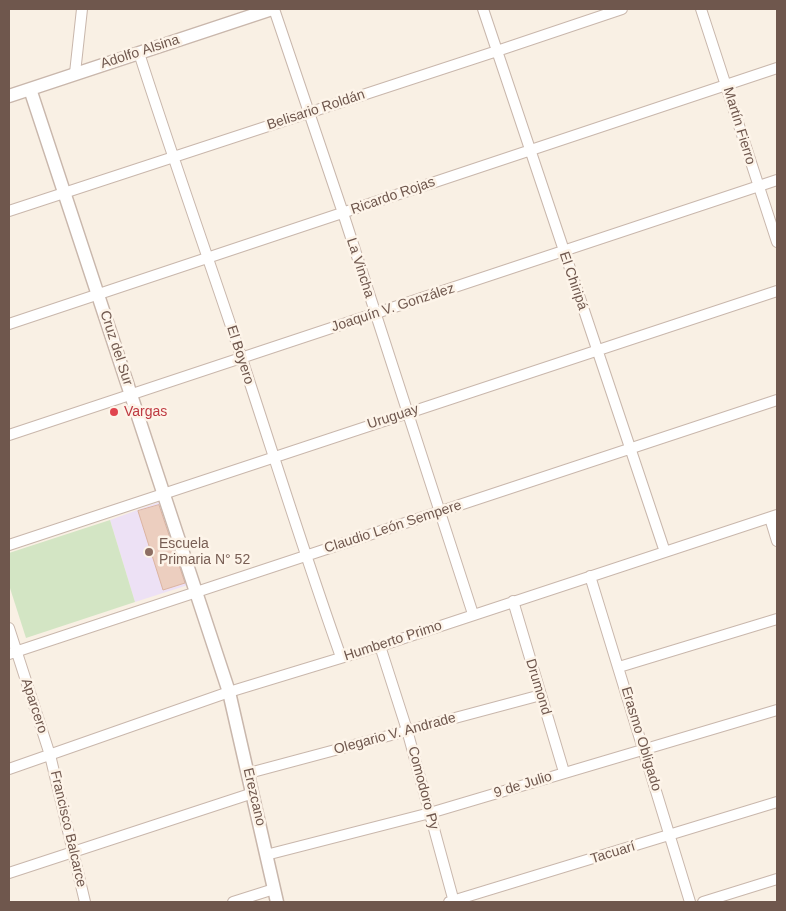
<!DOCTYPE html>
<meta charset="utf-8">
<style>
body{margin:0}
#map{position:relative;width:786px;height:911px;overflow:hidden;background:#f9f0e4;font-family:Arial,sans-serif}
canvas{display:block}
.frame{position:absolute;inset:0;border:10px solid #6f574d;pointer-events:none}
</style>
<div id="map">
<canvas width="786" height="911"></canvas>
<div class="frame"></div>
</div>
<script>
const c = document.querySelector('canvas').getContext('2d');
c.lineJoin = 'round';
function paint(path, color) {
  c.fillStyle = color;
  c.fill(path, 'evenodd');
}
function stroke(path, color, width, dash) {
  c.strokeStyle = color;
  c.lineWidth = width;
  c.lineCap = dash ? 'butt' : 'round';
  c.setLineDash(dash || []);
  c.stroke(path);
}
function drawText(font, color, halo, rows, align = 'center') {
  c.font = font + ' Arial,sans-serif';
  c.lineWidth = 5;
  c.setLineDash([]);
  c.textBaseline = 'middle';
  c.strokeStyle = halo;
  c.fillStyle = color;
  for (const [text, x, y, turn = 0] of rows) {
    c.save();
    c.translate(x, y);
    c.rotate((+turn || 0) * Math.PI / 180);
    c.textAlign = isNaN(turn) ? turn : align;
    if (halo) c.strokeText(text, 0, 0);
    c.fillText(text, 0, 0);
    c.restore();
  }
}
paint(new Path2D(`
 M162,501L188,585L135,602L110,520Z`), '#ede1f5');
paint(new Path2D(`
 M110,520L135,602L26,638L9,585V553Z`), '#d3e5c4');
const building = new Path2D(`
 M159,505L185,583L163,590L138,511Z`);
paint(building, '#eccebf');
stroke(building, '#dcb4a1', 1);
const minor = new Path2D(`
 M274,9L343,213L473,614
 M483,9L665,552
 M701,9L777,242
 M139,53C172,156 208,257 242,359C275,459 306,559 341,657
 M75,73L82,9
 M9,211L497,51L622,9
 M9,324L777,68
 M9,435L777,180
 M770,518L777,541
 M9,545L777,291
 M590,576L690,902
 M513,601L564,772
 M9,628L50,755L85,902
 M380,646L407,730L454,902
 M9,654L777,400
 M619,667L777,619
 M9,769L229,692L380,646L777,515
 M249,773L541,695
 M266,855L430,813L777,710
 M9,873L253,793
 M233,902L274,889
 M449,902L777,802
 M703,902L777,879`);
const tertiary = new Path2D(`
 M30,89L229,692L277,902
 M9,96L272,9`);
stroke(minor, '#c9b7ac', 12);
stroke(tertiary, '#c9b7ac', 15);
stroke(minor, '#fff', 10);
stroke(tertiary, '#fff', 12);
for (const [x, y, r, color] of [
 [114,412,5,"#e0444e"],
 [149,552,5,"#8d6e63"]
]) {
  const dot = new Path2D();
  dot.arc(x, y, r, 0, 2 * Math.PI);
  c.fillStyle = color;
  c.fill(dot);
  stroke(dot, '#fdf4e9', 2);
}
drawText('14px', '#6f574d', '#fdf4e9', [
 ["Adolfo Alsina",140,52,-18],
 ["Belisario Roldán",316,110,-18],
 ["Martín Fierro",739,126,73],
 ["Ricardo Rojas",393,196,-19],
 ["La Vincha",360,268,72],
 ["El Chiripá",573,281,71],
 ["Joaquín V. González",393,308,-18],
 ["Cruz del Sur",116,348,72],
 ["El Boyero",240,355,72],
 ["Uruguay",393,417,-18],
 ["Claudio León Sempere",393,527,-18],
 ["Humberto Primo",393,641,-18],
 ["Drumond",538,687,73],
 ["Aparcero",34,706,72],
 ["Olegario V. Andrade",395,734,-15],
 ["Erasmo Obligado",641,739,73],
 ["9 de Julio",523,785,-17],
 ["Comodoro Py",423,788,75],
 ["Erezcano",254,797,77],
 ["Francisco Balcarce",68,829,77],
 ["Tacuarí",613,853,-17]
]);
drawText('14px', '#be3a42', '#fdf4e9', [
 ["Vargas",124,412]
], 'left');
drawText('14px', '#785e54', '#fdf4e9', [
 ["Escuela",159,544],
 ["Primaria N° 52",159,560]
], 'left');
</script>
